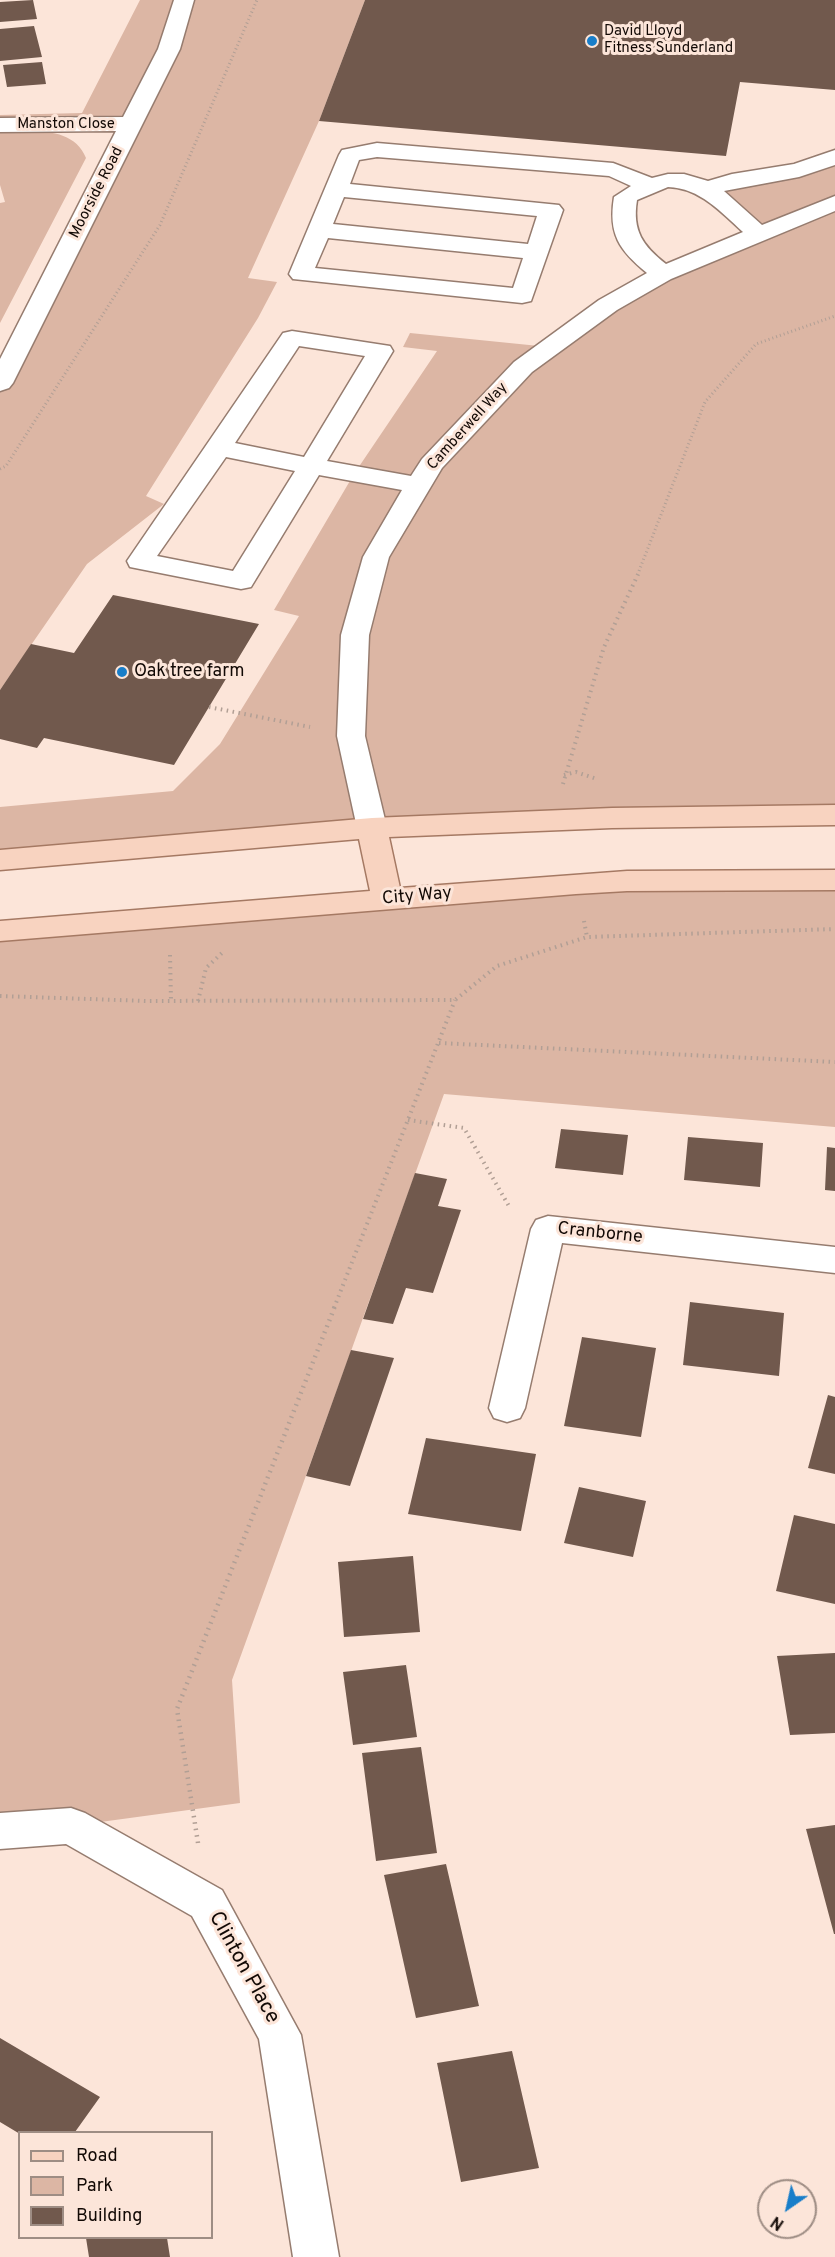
<!DOCTYPE html>
<style>
body{margin:0}
#map{position:relative;width:835px;height:2257px;overflow:hidden;background:#fce5d9;font-family:Overpass,sans-serif}
canvas{display:block}
.legend{position:absolute;left:18px;top:2131px;width:195px;height:108px;box-sizing:border-box;background:#fce5d9;border:2px solid #9e8d84;margin:0;padding:8px 10px;list-style:none;font-size:18px;color:#120905}
.legend li{display:flex;align-items:center;gap:12px;height:30px}
.legend b{width:30px;border:2px solid #9e8d84}
.north{position:absolute;left:757px;top:2179px;width:60px;height:60px;box-sizing:border-box;background:#fce5d9;border:2px solid #9e8d84;border-radius:50%;rotate:214deg;font-size:16px;font-weight:700;line-height:24px;text-align:center;color:#120905}
.north::after{content:'';display:block;margin:auto;width:21px;height:27px;background:#197ec9;clip-path:polygon(50% 0,100% 100%,50% 72%,0 100%)}
</style>
<div id="map">
<canvas width="835" height="2257"></canvas>
<ul class="legend">
<li><b style="height:8px;background:#f8d3c0"></b>Road</li>
<li><b style="height:16px;background:#dcb6a4"></b>Park</li>
<li><b style="height:16px;background:#71594d"></b>Building</li>
</ul>
<div class="north">N</div>
</div>
<script>
const c = document.querySelector('canvas').getContext('2d');
c.lineJoin = 'round';
function paint(path, color) {
  c.fillStyle = color;
  c.fill(path, 'evenodd');
}
function stroke(path, color, width, dash) {
  c.strokeStyle = color;
  c.lineWidth = width;
  c.lineCap = dash ? 'butt' : 'round';
  c.setLineDash(dash || []);
  c.stroke(path);
}
function drawText(font, color, halo, rows, align = 'center') {
  c.font = font + ' Overpass,sans-serif';
  c.lineWidth = 6;
  c.setLineDash([]);
  c.textBaseline = 'middle';
  c.strokeStyle = halo;
  c.fillStyle = color;
  for (const [text, x, y, turn = 0] of rows) {
    c.save();
    c.translate(x, y);
    c.rotate((+turn || 0) * Math.PI / 180);
    c.textAlign = isNaN(turn) ? turn : align;
    if (halo) c.strokeText(text, 0, 0);
    c.fillText(text, 0, 0);
    c.restore();
  }
}
paint(new Path2D(`
 M140,0H365L319,121L248,278L277,282L258,318L146,496L164,504L87,564L0,690V383L132,125H0V115L82,113Z
 M0,132C30,131 73,125 86,158L0,323V203L5,202L0,185Z
 M835,157V815L676,818L0,860V807L173,791L220,744L299,616L274,610L354,474L437,351L403,347L410,333L549,347L608,305L759,235L707,189Z
 M835,880V1127L444,1094L232,1680L240,1803L71,1826L0,1831V931L576,884Z`), '#dcb6a4');
paint(new Path2D(`
 M33,0L37,19L0,22V2Z
 M365,0H835V90L740,82L726,156L319,121Z
 M34,26L42,57L0,61V29Z
 M42,62L46,84L7,87L3,65Z
 M113,595L259,624L174,765L44,738L37,748L0,739V690L31,644L74,653Z
 M561,1129L628,1135L623,1175L555,1168Z
 M688,1137L763,1143L760,1187L684,1180Z
 M827,1147L835,1148V1191L825,1190Z
 M415,1173L447,1179L438,1206L461,1210L433,1293L406,1288L393,1324L363,1319Z
 M690,1302L784,1313L779,1376L683,1365Z
 M582,1337L656,1348L641,1437L564,1426Z
 M351,1350L394,1358L350,1486L306,1476Z
 M828,1395L835,1397V1474L808,1468Z
 M426,1438L536,1454L521,1531L408,1514Z
 M579,1487L646,1501L633,1557L564,1543Z
 M794,1515L835,1524V1604L776,1591Z
 M413,1556L420,1632L344,1637L338,1562Z
 M835,1653V1733L790,1735L777,1656Z
 M406,1665L417,1737L353,1745L343,1672Z
 M421,1747L437,1853L376,1861L362,1753Z
 M835,1825V1934H834L806,1829Z
 M446,1864L479,2006L416,2018L384,1875Z
 M0,2038L100,2097L75,2132L20,2134L0,2122Z
 M512,2051L539,2168L461,2182L437,2063Z
 M86,2238H167L170,2257H89Z`), '#71594d');
const minor = new Path2D(`
 M174,0H194L180,49L13,383L9,388L0,391V359L116,131L0,132V118L123,117L158,49Z
 M377,143L613,163L652,178L668,174H684L708,181L732,174L794,164L835,150V165L799,177L724,191L762,225L835,196V211L671,279L617,310L532,372L442,468L389,557L369,635L365,736L387,828L383,835L372,838L361,835L357,828L337,736L341,635L363,557L402,490L319,475L251,587L241,589L140,569L130,567L127,561L283,333L292,331L390,346L393,351L327,461L411,476L422,459L514,362L599,300L647,273C619,250 608,234 614,197L631,186L609,176L377,157L359,160L350,184L559,205L563,210L531,301L522,303L293,279L289,274L339,155L342,150ZM668,187C700,188 721,212 743,232L666,264C643,246 632,231 637,200ZM344,197L537,216L528,244L333,224ZM328,238L523,258L513,288L315,268ZM299,346L365,356L304,457L235,443ZM226,457L295,471L233,571L157,556Z
 M548,1216L835,1247V1273L562,1243L525,1408L520,1418L507,1422L494,1418L489,1408L531,1229L536,1220Z
 M71,1808L85,1813L222,1890L301,2035L339,2257H293L259,2039L192,1916L66,1844L0,1849V1813Z`);
const major = new Path2D(`
 M835,805V825L612,828L389,837L400,888L627,871L835,870V890L627,891L576,894L0,941V921L370,891L359,839L0,870V850L372,818L612,808Z`);
stroke(minor, '#967c6f', 3);
stroke(major, '#a57963', 3);
stroke(new Path2D(`
 M0,469L6,466L160,225L257,0
 M639,571L705,402L756,344L835,316`), '#b19f95', 3, [1, 3]);
stroke(new Path2D(`
 M209,707L310,727
 M564,775L576,772L597,779
 M563,784L604,647L640,570
 M584,921L587,937
 M170,955L171,1001
 M0,996L147,1001L455,1000L497,966L587,937L835,929
 M198,1001L206,968L222,953
 M439,1043L835,1062
 M408,1120L464,1128L510,1208
 M334,1308L455,1000`), '#b19f95', 4, [1.5, 4.5]);
stroke(new Path2D(`
 M198,1843L177,1709L335,1306`), '#b19f95', 4.5, [1.5, 5]);
paint(minor, '#fff');
paint(major, '#f8d3c0');
for (const [x, y, r, color] of [
 [592,41,6,"#197ec9"],
 [122,672,6,"#197ec9"]
]) {
  const dot = new Path2D();
  dot.arc(x, y, r, 0, 2 * Math.PI);
  c.fillStyle = color;
  c.fill(dot);
  stroke(dot, '#fce5d9', 2);
}
drawText('15px', '#120905', '#fce5d9', [
 ["David Lloyd",604,32],
 ["Fitness Sunderland",604,49]
], 'left');
drawText('15px', '#120905', '#fce5d9', [
 ["Manston Close",66,125],
 ["Moorside Road",97,193,-63],
 ["Camberwell Way",468,427,-48]
]);
drawText('18px', '#120905', '#fce5d9', [
 ["Oak tree farm",134,672]
], 'left');
drawText('18px', '#120905', '#fce5d9', [
 ["City Way",417,897,-5],
 ["Cranborne",600,1234,6]
]);
drawText('21px', '#120905', '#fce5d9', [
 ["Clinton Place",243,1968,61]
]);
</script>
